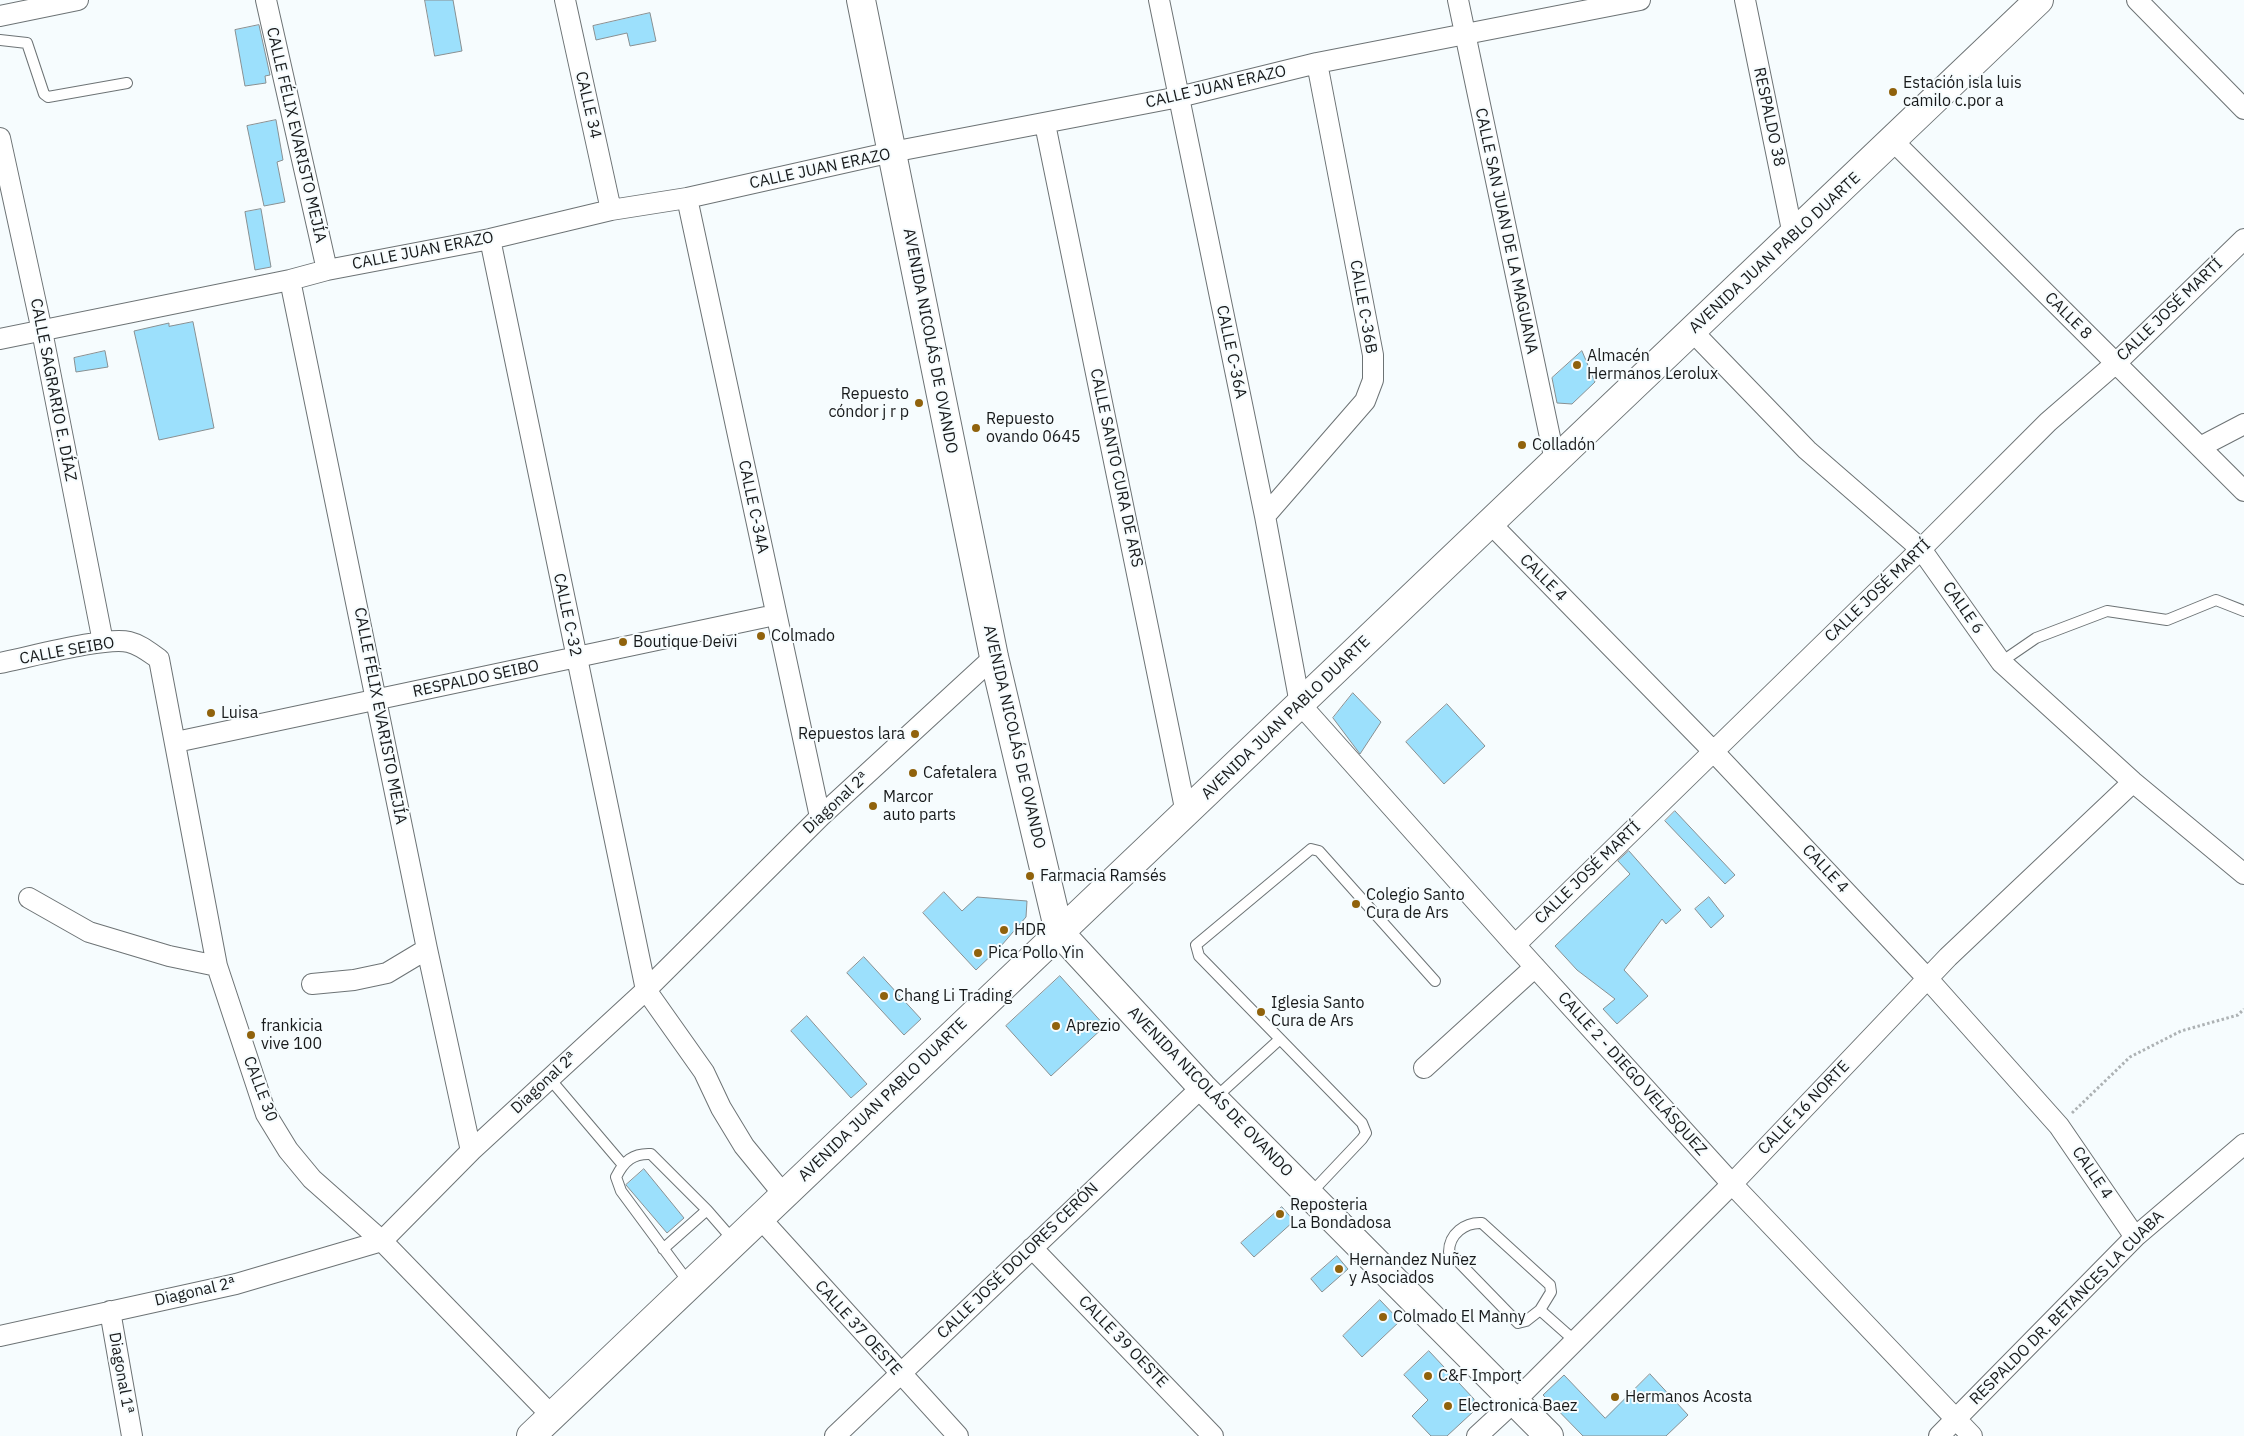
<!DOCTYPE html>
<meta charset="utf-8">
<style>
body{margin:0}
canvas{display:block;background:#f6fcfe}
</style>
<canvas width="2244" height="1436"></canvas>
<script>
const c = document.querySelector('canvas').getContext('2d');
c.lineJoin = 'round';
function paint(path, color) {
  c.fillStyle = color;
  c.fill(path, 'evenodd');
}
function stroke(path, color, width, dash) {
  c.strokeStyle = color;
  c.lineWidth = width;
  c.lineCap = dash ? 'butt' : 'round';
  c.setLineDash(dash || []);
  c.stroke(path);
}
function drawText(font, color, halo, rows, align = 'center') {
  c.font = font + ' "IBM Plex Sans",sans-serif';
  c.lineWidth = 4;
  c.setLineDash([]);
  c.textBaseline = 'middle';
  c.strokeStyle = halo;
  c.fillStyle = color;
  for (const [text, x, y, turn = 0] of rows) {
    c.save();
    c.translate(x, y);
    c.rotate((+turn || 0) * Math.PI / 180);
    c.textAlign = isNaN(turn) ? turn : align;
    if (halo) c.strokeText(text, 0, 0);
    c.fillText(text, 0, 0);
    c.restore();
  }
}
const building = new Path2D(`
 M425,0H453L462,51L435,56Z
 M650,13L656,41L630,46L627,33L596,40L593,26Z
 M259,25L270,75L265,76L266,83L245,86L235,30Z
 M276,120L283,160L277,162L285,202L264,206L247,126Z
 M261,209L271,267L255,270L245,212Z
 M193,322L214,428L159,440L134,331L169,323V326Z
 M105,351L108,367L76,372L74,358Z
 M1582,351L1595,382L1572,404L1557,403L1552,378Z
 M1353,693L1381,722L1360,754L1333,718Z
 M1447,704L1485,746L1444,784L1406,742Z
 M1675,811L1735,875L1725,884L1665,821Z
 M1629,851L1681,910L1666,924L1662,919L1624,970L1648,996L1617,1024L1603,1009L1615,999L1577,970L1555,946L1630,874L1618,861Z
 M944,892L962,911L977,897L1027,901L1026,917L1001,946L976,970L923,913Z
 M1709,897L1724,916L1711,928L1695,909Z
 M864,957L921,1019L904,1035L847,973Z
 M1060,976L1105,1026L1051,1076L1006,1026Z
 M807,1016L867,1084L851,1098L791,1031Z
 M644,1169L684,1218L667,1233L626,1185Z
 M1282,1207L1294,1221L1254,1257L1241,1243Z
 M1337,1256L1348,1269L1322,1292L1311,1279Z
 M1380,1300L1400,1321L1362,1357L1343,1336Z
 M1429,1351L1474,1399V1411L1447,1436H1431L1412,1416L1428,1400L1404,1375Z
 M1650,1374L1688,1415L1666,1436H1583L1543,1395L1564,1375L1605,1418Z`);
paint(building, '#9ce0fc');
stroke(building, '#899092', 1);
const service = new Path2D(`
 M0,40L27,43L44,94L48,97L127,83
 M2001,662L2036,638L2107,611L2167,620L2216,600L2244,611
 M550,1079L623,1165
 M1214,1099L1280,1039
 M1309,1195L1362,1139L1366,1133L1362,1123L1199,956L1196,945L1311,849L1319,851L1435,981
 M663,1249L707,1210
 M689,1283L621,1191L616,1177C624,1161 633,1153 651,1154L707,1210L734,1241
 M1540,1310L1526,1321L1518,1323L1449,1252C1449,1234 1465,1222 1482,1223L1550,1285L1551,1292L1540,1310L1575,1341`);
const minor = new Path2D(`
 M266,0L327,270
 M565,0L611,210
 M1159,0L1265,516L1300,704L1515,945L1732,1184L1972,1436
 M1458,0L1555,461
 M1745,0L1793,235
 M2137,0L2244,109
 M0,16L78,0
 M1045,124L1186,813
 M0,138L42,331L103,642
 M1893,141L2244,491
 M687,198L820,817
 M490,239L646,990L704,1072L721,1108L744,1146L784,1195
 M290,280L427,949L471,1151
 M1692,331L1807,450L1921,549L2001,662L2133,782L2244,874
 M0,339L290,280L327,270L490,239L611,210L687,198L892,152L1179,97L1317,63L1640,0
 M2200,447L2244,424
 M1265,516L1365,401L1373,380V355L1317,63
 M1490,523L1713,751L1927,978L2059,1126L2135,1237
 M0,663C27,658 106,636 129,642C141,645 149,652 159,659L217,966L266,1114L288,1150L312,1179L382,1241L552,1416
 M176,742L775,615
 M29,898L89,932L169,956L217,966
 M1515,945L1921,549L2048,422L2116,363L2244,239
 M312,984L354,980L387,973L427,949
 M1424,1068L1535,967
 M760,1218L958,1436
 M1032,1248L1213,1436
 M110,1311L132,1436
 M0,1336L236,1284L382,1241L471,1151L646,990L820,817L994,657
 M835,1436L1202,1087
 M1477,1436L1515,1401L1732,1184L1948,957L2133,782
 M1939,1436L2135,1237L2244,1144`);
const secondary = new Path2D(`
 M861,0L994,657L1059,932L1202,1087L1549,1436
 M531,1436L2039,0`);
stroke(service, '#6d7375', 12);
stroke(minor, '#6d7375', 22);
stroke(secondary, '#6d7375', 30);
stroke(new Path2D(`
 M2072,1113L2130,1057L2181,1031L2238,1015L2244,1009`), '#adb2b4', 3, [2.5, 2.5]);
stroke(service, '#fff', 10);
stroke(minor, '#fff', 20);
stroke(secondary, '#fff', 28);
for (const [x, y, r, color] of [
 [1893,92,5,"#90620c"],
 [1577,365,5,"#90620c"],
 [919,403,5,"#90620c"],
 [976,428,5,"#90620c"],
 [1522,445,5,"#90620c"],
 [761,636,5,"#90620c"],
 [623,642,5,"#90620c"],
 [211,713,5,"#90620c"],
 [915,734,5,"#90620c"],
 [913,773,5,"#90620c"],
 [873,806,5,"#90620c"],
 [1030,876,5,"#90620c"],
 [1356,904,5,"#90620c"],
 [1004,930,5,"#90620c"],
 [978,953,5,"#90620c"],
 [884,996,5,"#90620c"],
 [1261,1012,5,"#90620c"],
 [1056,1026,5,"#90620c"],
 [251,1035,5,"#90620c"],
 [1280,1214,5,"#90620c"],
 [1339,1269,5,"#90620c"],
 [1383,1317,5,"#90620c"],
 [1428,1376,5,"#90620c"],
 [1615,1397,5,"#90620c"],
 [1448,1406,5,"#90620c"]
]) {
  const dot = new Path2D();
  dot.arc(x, y, r, 0, 2 * Math.PI);
  c.fillStyle = color;
  c.fill(dot);
  stroke(dot, '#f6fcfe', 2);
}
drawText('16px', '#181a1b', '#f6fcfe', [
 ["Estación isla luis",1903,83],
 ["camilo c.por a",1903,101],
 ["Almacén",1587,356],
 ["Hermanos Lerolux",1587,374],
 ["Repuesto",909,394,"right"],
 ["cóndor j r p",909,412,"right"],
 ["Repuesto",986,419],
 ["ovando 0645",986,437],
 ["Colladón",1532,445],
 ["Colmado",771,636],
 ["Boutique Deivi",633,642],
 ["Luisa",221,713],
 ["Repuestos lara",905,734,"right"],
 ["Cafetalera",923,773],
 ["Marcor",883,797],
 ["auto parts",883,815],
 ["Farmacia Ramsés",1040,876],
 ["Colegio Santo",1366,895],
 ["Cura de Ars",1366,913],
 ["HDR",1014,930],
 ["Pica Pollo Yin",988,953],
 ["Chang Li Trading",894,996],
 ["Iglesia Santo",1271,1003],
 ["Cura de Ars",1271,1021],
 ["frankicia",261,1026],
 ["vive 100",261,1044],
 ["Aprezio",1066,1026],
 ["Reposteria",1290,1205],
 ["La Bondadosa",1290,1223],
 ["Hernandez Nuñez",1349,1260],
 ["y Asociados",1349,1278],
 ["Colmado El Manny",1393,1317],
 ["C&F Import",1438,1376],
 ["Hermanos Acosta",1625,1397],
 ["Electronica Baez",1458,1406]
], 'left');
drawText('16px', '#181a1b', '#f6fcfe', [
 ["CALLE JUAN ERAZO",1216,87,-13],
 ["CALLE 34",588,105,77],
 ["RESPALDO 38",1769,117,78],
 ["CALLE FÉLIX EVARISTO MEJÍA",296,135,77],
 ["CALLE JUAN ERAZO",820,169,-12],
 ["CALLE SAN JUAN DE LA MAGUANA",1506,231,78],
 ["CALLE JUAN ERAZO",423,251,-11],
 ["AVENIDA JUAN PABLO DUARTE",1775,253,-43],
 ["CALLE C-36B",1363,307,80],
 ["CALLE JOSÉ MARTÍ",2170,310,-44],
 ["CALLE 8",2068,316,45],
 ["AVENIDA NICOLÁS DE OVANDO",930,341,79],
 ["CALLE C-36A",1231,352,78],
 ["CALLE SAGRARIO E. DÍAZ",53,390,79],
 ["CALLE SANTO CURA DE ARS",1116,468,78],
 ["CALLE C-34A",753,507,78],
 ["CALLE 4",1543,578,45],
 ["CALLE JOSÉ MARTÍ",1878,591,-44],
 ["CALLE 6",1963,608,55],
 ["CALLE C-32",567,615,78],
 ["CALLE SEIBO",67,651,-10],
 ["RESPALDO SEIBO",476,679,-12],
 ["CALLE FÉLIX EVARISTO MEJÍA",380,716,79],
 ["AVENIDA JUAN PABLO DUARTE",1286,718,-44],
 ["AVENIDA NICOLÁS DE OVANDO",1014,737,77],
 ["Diagonal 2ª",836,803,-43],
 ["CALLE 4",1825,869,47],
 ["CALLE JOSÉ MARTÍ",1588,873,-44],
 ["CALLE 2 - DIEGO VELÁSQUEZ",1632,1074,48],
 ["Diagonal 2ª",544,1083,-43],
 ["CALLE 30",260,1089,69],
 ["AVENIDA NICOLÁS DE OVANDO",1210,1092,46],
 ["AVENIDA JUAN PABLO DUARTE",883,1100,-44],
 ["CALLE 16 NORTE",1804,1108,-46],
 ["CALLE 4",2092,1173,56],
 ["CALLE JOSÉ DOLORES CERÓN",1018,1261,-44],
 ["Diagonal 2ª",195,1292,-13],
 ["RESPALDO DR. BETANCES LA CUABA",2067,1308,-45],
 ["CALLE 37 OESTE",858,1328,48],
 ["CALLE 39 OESTE",1123,1342,46],
 ["Diagonal 1ª",121,1373,80]
]);
</script>
